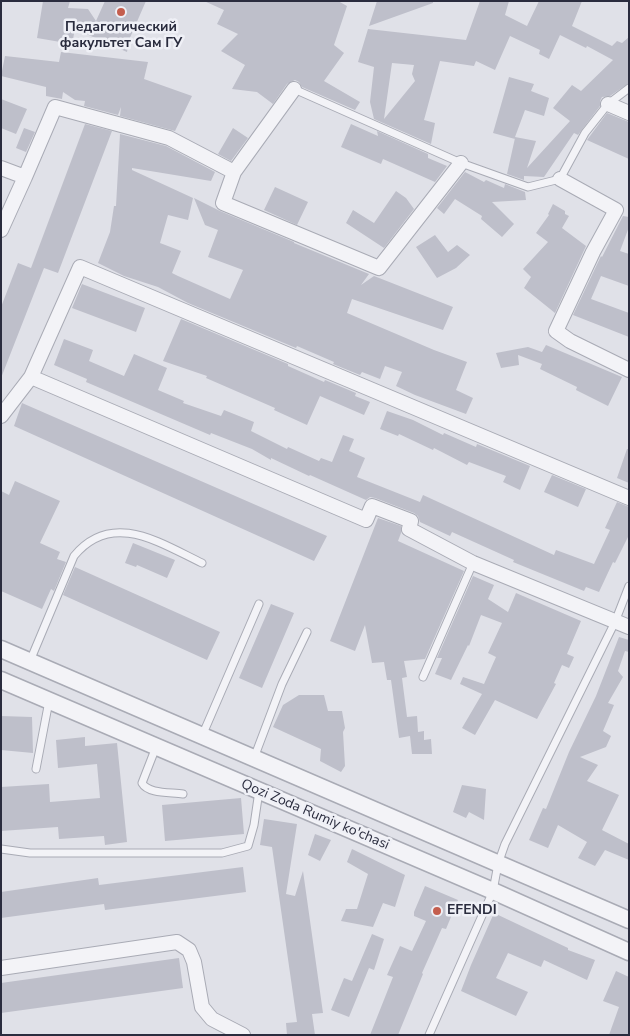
<!DOCTYPE html>
<meta charset="utf-8">
<style>
body{margin:0}
#map{position:relative;width:630px;height:1036px;overflow:hidden;background:#e0e1e8;font-family:"Nunito Sans",sans-serif}
canvas{display:block}
.frame{position:absolute;inset:0;border:2px solid #2a2c3e;pointer-events:none}
</style>
<div id="map">
<canvas width="630" height="1036"></canvas>
<div class="frame"></div>
</div>
<script>
const c = document.querySelector('canvas').getContext('2d');
c.lineJoin = 'round';
function paint(path, color) {
  c.fillStyle = color;
  c.fill(path, 'evenodd');
}
function stroke(path, color, width, dash) {
  c.strokeStyle = color;
  c.lineWidth = width;
  c.lineCap = dash ? 'butt' : 'round';
  c.setLineDash(dash || []);
  c.stroke(path);
}
function drawText(font, color, halo, rows, align = 'center') {
  c.font = font + ' "Nunito Sans",sans-serif';
  c.lineWidth = 5;
  c.setLineDash([]);
  c.textBaseline = 'middle';
  c.strokeStyle = halo;
  c.fillStyle = color;
  for (const [text, x, y, turn = 0] of rows) {
    c.save();
    c.translate(x, y);
    c.rotate((+turn || 0) * Math.PI / 180);
    c.textAlign = isNaN(turn) ? turn : align;
    if (halo) c.strokeText(text, 0, 0);
    c.fillText(text, 0, 0);
    c.restore();
  }
}
paint(new Path2D(`
 M43,1H70L68,8L88,9L96,21L105,1H146L129,40L127,52L75,29L72,44L37,38Z
 M204,1H338L347,6L334,45L344,53L324,81L360,102L355,110L302,87L299,82L295,80L287,84L273,104L257,92L232,89L245,65L221,51L238,34L217,24L224,10Z
 M377,1H433V3L369,26Z
 M480,1H509L505,15L527,26L539,1H582L572,26L612,46L617,41L622,43L629,37V83L610,96L602,97L600,101V106L578,135L574,133L544,177L524,176V180L507,174L515,138V139L493,133L509,77L534,84L531,91L549,98L544,116L525,110L515,137L536,141L527,168L570,121L553,108L572,85L581,91L613,60L587,46L586,48L560,35L549,59L539,54L540,50L510,36L495,70L476,61L474,66L440,61L424,120L435,123L431,144L374,119L370,102L374,67L358,62L368,29L466,40ZM392,63L414,65L412,74L415,81L384,119Z
 M61,52L148,62L144,79L192,96L175,131L120,116L121,107L118,115L84,106L85,101L75,100L63,92L62,99L46,96V87L1,76L5,56L59,62Z
 M1,99L27,109L16,134L1,128Z
 M607,113L629,122V159L587,140Z
 M85,124L112,131L58,273L44,268L1,378V307L18,263L31,268Z
 M351,124L378,136L377,131L428,154V158L447,166L435,182L383,159L381,164L341,147Z
 M24,128L35,132L26,152L16,148Z
 M233,128L248,138L231,161L218,154Z
 M120,134L166,146L215,172L211,181L132,168V170L193,198L188,220L168,215L160,243L181,251L172,273L178,276L230,299L243,270L208,257L218,230L205,225L194,198L220,211L294,242V243L369,274L361,285L374,276L453,307L443,330L352,299L347,313L434,350L467,362L456,390L473,398L466,414L415,395L396,386L402,372L385,366L380,379L362,372L360,375L333,364L334,362L297,346L296,348L188,303L158,287L124,276L98,263L110,232L114,206H116Z
 M465,172L484,182L486,180L504,188L505,184L525,192L526,200L492,202L514,224L502,237L481,219L482,216L455,199L444,214L437,208Z
 M275,187L308,202L297,225L264,210Z
 M396,191L406,198L414,209L384,248L346,223L353,210L374,223Z
 M553,204L565,211V214L569,216L562,228L586,246L555,313L524,288L531,277L523,269L548,242L536,233L549,215L548,214Z
 M623,216L629,217V227L620,251L629,254V286L601,276L591,299L629,313V337L573,315L601,256L602,257Z
 M435,235L448,252L457,245L470,255L456,268L437,278L416,247Z
 M82,284L145,308L136,332L72,308Z
 M181,319L288,364V366L324,382L325,380L356,393L355,396L370,402L364,415L320,396L307,425L274,410L275,408L206,378L207,376L163,361Z
 M64,339L93,350L89,361L124,376L134,354L167,368L158,390L184,401L183,403L221,416L224,410L254,422L251,431L287,449L288,447L319,461L321,458L332,462L343,435L354,439L349,451L365,458L357,477L420,502L423,495L554,555L556,550L594,564L610,530L605,528L617,502L629,507V535L615,563L613,562L599,592L586,587L584,591L513,562L514,560L452,532L450,536L420,522L418,516L414,513L375,498L370,497L366,500L310,475L309,476L271,458V460L252,449L211,433L210,435L86,382L87,379L54,365Z
 M546,345L622,377L608,406L576,390L577,387L540,369L542,364L518,355L519,365L501,368L496,353L528,347L542,352Z
 M22,403L327,536L314,561L14,426Z
 M387,411L413,420L443,435L444,433L476,447L477,444L530,466L520,490L503,482L506,476L469,462L467,465L434,448L433,450L399,434L398,436L380,429Z
 M627,449H629V483L617,478Z
 M552,475L586,489L578,507L544,492Z
 M15,481L60,501L40,543L60,552L57,559L66,562L54,591L51,589L42,609L1,591V491L9,495Z
 M378,518L401,526V533L398,541L464,571L425,659L404,661L407,677L402,678L407,717L417,716L418,732L424,731V740L431,739L432,754H412L410,736L399,738L391,680H387L384,662L372,663L365,625L355,651L330,641Z
 M133,543L175,560L167,578L137,565L136,567L125,563Z
 M75,567L220,632L207,660L63,595Z
 M473,576L494,585L488,599L508,612L516,593L581,621L567,654L574,657L569,668L562,665L554,683L556,684L537,719L495,700L475,735L462,728L482,694L460,684L463,677L484,684L496,657L488,653L502,623L481,615L469,646L468,645L451,680L435,674L442,658H437Z
 M271,604L294,613L262,688L239,678Z
 M619,637L629,640V652L625,651L618,671L623,677L608,703L614,705L603,731L611,736L606,747L580,757L598,765L587,781L619,795L602,830L629,844V860L605,850L595,866L578,858L587,842L558,825L548,848L529,840L543,808L546,809L569,752L596,696Z
 M299,695H324L328,711H342L345,728L343,732L345,766L341,772L320,761L321,749L273,727L283,705Z
 M1,716L32,717L33,753L1,750Z
 M85,737V746L117,743L127,842L105,845L104,836L59,839L58,827L1,831V787L49,784L50,802L100,798L97,764L58,768L56,740Z
 M462,785L486,789L484,820L469,812L466,818L453,812Z
 M241,798L244,834L165,841L162,805Z
 M264,819L297,824L286,894L295,896L303,871L323,1013L312,1014L315,1035H287L286,1023L297,1022L272,847L260,845Z
 M315,834L331,840L320,861L308,855Z
 M352,849L405,875L395,907L383,903L373,927L341,921L346,909H357L368,874L347,862Z
 M243,867L246,892L105,910L104,904L1,918V892L98,878L99,885Z
 M425,886L458,900L446,929L442,928L422,973L423,974L398,1035H370L393,977L387,975L400,946L412,951L426,921L414,916V912Z
 M494,913L568,948V950L595,960L587,980L544,960L541,967L508,953L496,978L528,992L516,1016L461,991L471,965Z
 M372,934L384,939L374,970L369,968L349,1017L331,1010L344,978L352,981Z
 M179,958L183,988L1,1013V983Z
 M616,971L629,977V1035H609L619,1007L603,1001Z`), '#bebfca');
const service = new Path2D(`
 M294,89L461,163L528,187L560,179L585,133L608,104L629,88
 M30,661L74,556C112,510 160,543 202,563
 M423,677L473,563
 M202,736L259,604
 M156,747L142,783C148,794 171,792 183,794
 M254,758L282,684L307,632
 M36,769L49,701
 M1,849L30,853H222L248,846L254,825L259,791
 M429,1035L493,891L498,864L505,844L615,622L629,586`);
const minor = new Path2D(`
 M608,104L629,113
 M1,168L25,177L55,107L169,138L234,172L294,89
 M234,172L223,203L379,268L461,163
 M560,179L616,210L593,252L556,331L570,341L629,370
 M1,230L25,177
 M31,377L366,520L372,506L411,521L409,529L473,563L629,627
 M1,416L31,377L80,267L629,498
 M1,968L177,942L189,950L194,962L202,1007L212,1019L243,1035`);
const tertiary = new Path2D(`
 M1,649L629,920
 M1,680L493,891L629,952`);
stroke(service, '#a9abb5', 9);
stroke(minor, '#a9abb5', 16);
stroke(tertiary, '#a9abb5', 19);
stroke(service, '#f3f3f7', 7);
stroke(minor, '#f3f3f7', 14);
stroke(tertiary, '#f3f3f7', 16);
for (const [x, y, r, color] of [
 [121,12,5,"#c45e4e"],
 [437,911,5,"#c45e4e"]
]) {
  const dot = new Path2D();
  dot.arc(x, y, r, 0, 2 * Math.PI);
  c.fillStyle = color;
  c.fill(dot);
  stroke(dot, '#eff0f6', 2);
}
drawText('bold 14px', '#2a2c3e', '#eff0f6', [
 ["Педагогический",121,28],
 ["факультет Сам ГУ",121,44],
 ["EFENDI",447,911,"left"]
]);
drawText('14px', '#2a2c3e', '#eff0f6', [
 ["Qozi Zoda Rumiy ko'chasi",315,815,23]
]);
</script>
